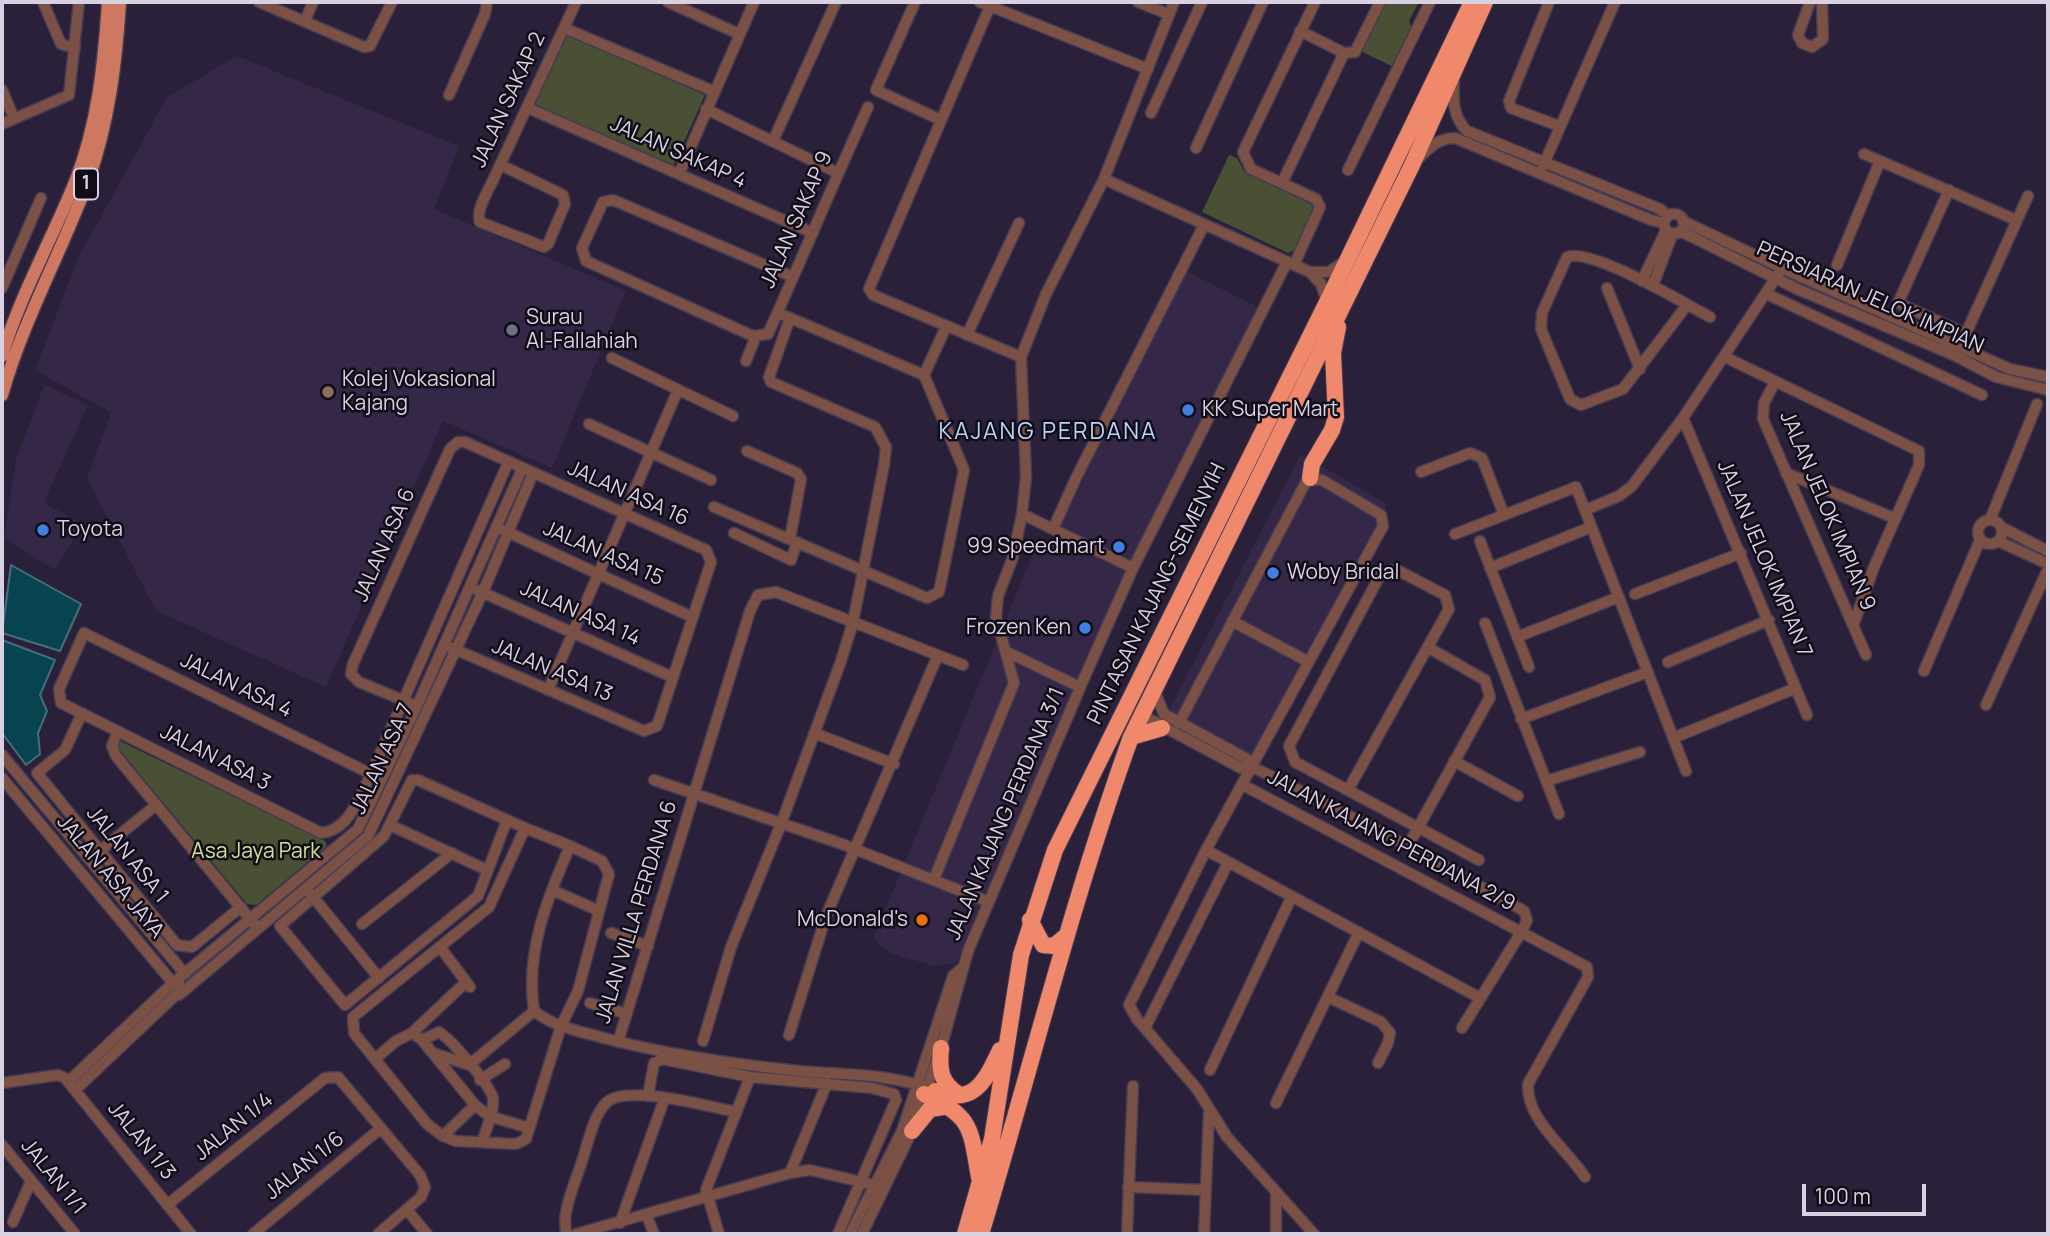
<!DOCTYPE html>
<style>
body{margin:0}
#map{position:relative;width:2050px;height:1236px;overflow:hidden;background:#2a2039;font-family:Manrope,sans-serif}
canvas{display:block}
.frame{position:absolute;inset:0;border:4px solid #d7d1e2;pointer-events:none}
.scale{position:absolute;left:1802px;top:1184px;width:124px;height:32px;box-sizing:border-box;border:4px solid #d7d1e2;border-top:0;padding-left:9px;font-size:21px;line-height:24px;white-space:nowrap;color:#d7d1e2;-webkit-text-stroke:5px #110c18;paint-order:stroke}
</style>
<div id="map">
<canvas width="2050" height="1236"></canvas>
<div class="frame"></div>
<div class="scale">100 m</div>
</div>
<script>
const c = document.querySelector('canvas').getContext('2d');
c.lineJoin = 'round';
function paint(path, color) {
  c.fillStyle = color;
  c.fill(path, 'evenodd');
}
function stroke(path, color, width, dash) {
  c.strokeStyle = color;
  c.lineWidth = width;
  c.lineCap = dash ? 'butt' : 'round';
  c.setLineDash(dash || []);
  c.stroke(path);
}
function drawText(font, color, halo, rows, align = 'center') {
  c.font = font + ' Manrope,sans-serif';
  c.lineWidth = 5;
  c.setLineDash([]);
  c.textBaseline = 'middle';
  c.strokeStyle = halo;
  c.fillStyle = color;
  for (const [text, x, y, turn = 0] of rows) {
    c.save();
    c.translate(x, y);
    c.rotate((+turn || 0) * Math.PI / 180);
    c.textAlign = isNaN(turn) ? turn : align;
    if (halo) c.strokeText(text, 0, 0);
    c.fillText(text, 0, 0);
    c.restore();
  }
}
paint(new Path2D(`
 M237,56L459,146L434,209L626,291L552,468L443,421L326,687L156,611L87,478L111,413L35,370L78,258L167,97Z
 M1185,271L1260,308L1127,572L956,963L934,966L889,953L873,939L1035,549L1052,543Z
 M44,385L88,405L44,502L83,525L55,570L4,538L16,460Z
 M1301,454L1385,503L1388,526L1265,756L1248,755L1169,710Z`), '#342747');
paint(new Path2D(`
 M1383,2H1419L1409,21L1412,28L1394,67L1360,51Z
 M565,34L705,95L673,166L533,106Z
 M1229,155L1237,158L1244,171L1311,204L1315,211L1298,248L1288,253L1202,212Z
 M120,741L325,841L327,846L256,905L247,904L118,748Z`), '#495033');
const water = new Path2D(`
 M11,565L81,604L60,651L2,633Z
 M2,640L55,660L40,695L47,711L38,733L40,754L26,765L2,733Z`);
paint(water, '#074450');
stroke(water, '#456e7c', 2);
const minor = new Path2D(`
 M43,2L61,44L75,48
 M259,2L364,47L370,46L392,2
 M668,2L739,34
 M915,2L876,90L941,120
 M980,2L1148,69
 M1138,2L1168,14
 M1549,2L1509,101L1511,108L1559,126
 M1810,2L1798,35L1802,43L1812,47L1823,39L1822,2
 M990,6L869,289L873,295L1021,357
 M305,21L313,2
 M564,28L713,91
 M1300,31L1344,53
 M1454,79C1453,98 1452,116 1467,131L1660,209L1668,216
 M2,90L14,118
 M449,95L485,14L487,2
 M528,108L813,233
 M706,109L838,173
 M1151,113L1202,2
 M2,124L69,95L79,2
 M773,141L836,2
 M1196,148L1263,2
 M1864,154L2016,220
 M1418,159C1429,148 1438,138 1455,138L1651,220L1664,223
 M501,165L563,195L565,204L548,244L544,247L480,222C475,210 489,190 494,178C521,119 549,61 576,2
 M1543,166L1615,2
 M1348,170L1430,2
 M679,174L754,2
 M1104,179L1310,272H1329L1344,262
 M1282,183L1344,53L1355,52L1380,2
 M1949,190L1898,303L1966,334
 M1664 224a10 10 0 1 1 20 0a10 10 0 1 1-20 0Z
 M1683,221L1799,276L2010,369L2048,377
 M1680,231L1797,289L1956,356L1996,377L2048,390
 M1294,265L1320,207L1316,199L1251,169L1243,152L1315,2
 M1837,265L1880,161
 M1310,272L1321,284L1327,302
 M793,277L613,200L603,202L582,248L586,261L753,336L768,334C802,258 834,182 868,107
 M1642,281L1666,230
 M1653,285L1673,233
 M2,288L41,198
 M1607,288L1640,369
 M1767,294L1982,395
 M1687,305L1623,389L1581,405L1570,399L1541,329L1542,313L1567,257C1591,247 1685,304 1710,317
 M967,335L1019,223
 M1963,340L2028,196
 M1725,357L1919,451V465L1874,567L1854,623
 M612,358L733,416
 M746,361L756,336
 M924,375L946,327
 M1775,382L1764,403L1763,419L1866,655
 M1683,418L1807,715
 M589,424L711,480
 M747,451L797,473L801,479L790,539
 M1421,472L1470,453L1482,458L1504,515
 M1786,473L1894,518
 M714,507L927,598L939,592L964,470L924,375L783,315
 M1585,510L1619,496L1632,486L1683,418L1779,273
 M1022,514L1133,568
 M1978 532a12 12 0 1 1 24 0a12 12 0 1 1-24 0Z
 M1990,520L2037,404
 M2001,527L2048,551
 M1053,529L1076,478L1204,225
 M503,530L692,617
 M734,533L791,560L797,542
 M1455,534L1576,487L1686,771
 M1480,541L1529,667
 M1998,541L2048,564
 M1490,568L1591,527
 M477,590L672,677
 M1635,594L1741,553
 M1232,621L1307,661
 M1485,623L1559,814
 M1517,637L1619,597
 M1005,651L1080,687
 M1668,662L1769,620
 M1924,671L1980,540
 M548,690L678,390
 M1154,690L1164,714L1247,759L1252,767
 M1986,705L2048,569
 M417,706L359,682L351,674L353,664L450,449L458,442H465L706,550L711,562L657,726L644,731L445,645
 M82,713L65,750L37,773L177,945L192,947L241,907
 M1140,714L1241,768L1252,767L1271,776L1408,846L1524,911L1527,920L1522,931L1462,1028
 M1521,719L1648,672
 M1179,723L1307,480H1322L1381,515L1383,526L1206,850L1129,1005L1137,1019L1197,1089L1227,1137L1314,1234
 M118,731L112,746L116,756L255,925
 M814,733L894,764
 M1673,738L1796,688
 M2,755L185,974
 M1454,761L1518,796
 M371,774L84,633L59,689L61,703L321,833C350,830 359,797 371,774L508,463
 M2,778L173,983H179
 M654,780L842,844L989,902
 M1546,781L1640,752
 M1243,785L1587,967L1588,977L1528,1084C1526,1120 1567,1149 1585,1177
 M1348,790L1449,609L1445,595L1397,570L1383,572L1377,581L1289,746L1295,762L1479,860
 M507,820L478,896L345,1005L280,926L384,836L412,780H418L525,828
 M390,825L487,870
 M570,846L602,861L609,874L578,991L561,1026L526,1139L516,1144L456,1141L443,1136L427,1124L354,1033L353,1017L489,907L525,828L570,846C547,899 525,953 534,1011C554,1027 579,1031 604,1038C668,1055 733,1064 799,1071C840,1075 888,1073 926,1088
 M1408,846L1490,697L1485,680L1429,648
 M1206,850L1480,998
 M96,854L156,805
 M934,879L1014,683L996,617L998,596L1013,557L1022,514L1026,476L1021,357L1046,294L1104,179L1174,2
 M552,890L597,910
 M310,893L379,978
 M362,924L452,853
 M611,933L648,946
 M440,947L470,987
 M179,995L368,836L483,592L533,473
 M1328,997L1381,1022L1390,1033L1388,1043L1378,1063
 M590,1003L627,1014
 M1145,1028L1228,863
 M412,1033L466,982
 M789,1035L826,916L938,655
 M422,1040L439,1032C451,1039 492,1087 493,1099C494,1112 486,1130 482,1142
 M703,1041L731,947L781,824L841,661L853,622L884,465L886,447L875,427L771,382L769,377L790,318
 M618,1042L750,611L758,595L776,592L963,665
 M433,1053L469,1065L534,1011
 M375,1059L396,1041L412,1033L422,1040L475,1105L489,1116L529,1128
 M1210,1070L1291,898
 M480,1080L505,1064
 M68,1082L173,983L358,829L417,706L522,469
 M2,1083L58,1075L65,1078L191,1234
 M75,1090L181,990
 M648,1096L654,1063L662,1059L750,1077L872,1088L894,1094L896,1100L838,1234
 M1276,1103L1359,932
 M443,1136L475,1105
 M2,1145L75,1234
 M790,1173L827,1083
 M1128,1187L1205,1190
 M1276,1192V1234
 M167,1205L325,1078L338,1077L420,1175L425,1187L421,1197L378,1234
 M407,1210L427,1234
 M647,1216L654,1234
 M13,1222L31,1181
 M620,1223L664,1100
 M253,1234L381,1128
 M567,1234C560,1216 574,1186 580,1167C587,1149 592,1117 606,1103C626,1083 709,1107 736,1112
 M576,1234L790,1173L810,1170L875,1185
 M719,1234L706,1190L750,1077
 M850,1234L902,1131L953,976L963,967
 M862,1234L912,1131L941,1048L968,951L1085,676L1133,568L1287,262
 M1127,1234L1133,1086
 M1204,1234L1209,1113`);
const major = new Path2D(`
 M2,356C18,300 53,237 75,182C98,124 104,63 108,2
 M2,395C23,321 61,253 88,181C109,123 116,63 120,2`);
const highway = new Path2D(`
 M1310,478L1312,464L1332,430L1336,417L1333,353L1338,327
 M1131,737L1162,728
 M1030,920L1043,945L1054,946L1066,936
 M941,1048C939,1070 940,1083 960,1095
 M935,1091C975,1107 986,1079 1000,1050
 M924,1094C973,1117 970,1127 979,1177
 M912,1131L930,1109L950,1106
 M965,1234L992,1139L1021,955L1055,850L1327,302L1472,2
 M981,1234C1031,1068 1072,900 1131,737L1412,165L1485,2`);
stroke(minor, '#463c54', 13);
stroke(major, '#463c54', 15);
stroke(highway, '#463c54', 18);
stroke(minor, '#7b5045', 10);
stroke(major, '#cf7861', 12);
stroke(highway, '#f0886b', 16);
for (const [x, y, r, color] of [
 [512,330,7,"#6b7280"],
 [328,392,7,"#8d6e63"],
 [1188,410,7,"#3f7fe0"],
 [43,530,7,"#3f7fe0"],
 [1119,547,7,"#3f7fe0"],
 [1273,573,7,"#3f7fe0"],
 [1085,628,7,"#3f7fe0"],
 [922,920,7,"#e8710a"]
]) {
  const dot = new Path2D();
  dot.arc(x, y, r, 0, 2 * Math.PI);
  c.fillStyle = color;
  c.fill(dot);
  stroke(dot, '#110c18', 2.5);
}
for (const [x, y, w] of [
 [86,184,24]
]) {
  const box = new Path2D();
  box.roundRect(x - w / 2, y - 15.5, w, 31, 5);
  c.fillStyle = '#110c18';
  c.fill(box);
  stroke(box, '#d7d1e2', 2);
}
drawText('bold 19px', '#d7d1e2', null, [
 ["1",86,184]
]);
drawText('21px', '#d7d1e2', '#110c18', [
 ["JALAN SAKAP 2",509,100,-65],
 ["JALAN SAKAP 4",678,153,24],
 ["JALAN SAKAP 9",797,220,-66],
 ["PERSIARAN JELOK IMPIAN",1870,298,24],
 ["JALAN ASA 16",628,494,24],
 ["JALAN JELOK IMPIAN 9",1827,511,67],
 ["JALAN ASA 6",385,545,-66],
 ["JALAN ASA 15",603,554,24],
 ["JALAN JELOK IMPIAN 7",1764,559,67],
 ["PINTASAN KAJANG-SEMENYIH",1157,594,-64],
 ["JALAN ASA 14",580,614,24],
 ["JALAN ASA 13",552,671,23],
 ["JALAN ASA 4",236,686,26],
 ["JALAN ASA 3",215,758,27],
 ["JALAN ASA 7",383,759,-65],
 ["JALAN KAJANG PERDANA 3/1",1006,814,-67],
 ["JALAN KAJANG PERDANA 2/9",1391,841,28],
 ["JALAN ASA 1",127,855,51],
 ["JALAN ASA JAYA",110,877,50],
 ["JALAN VILLA PERDANA 6",637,912,-73],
 ["JALAN 1/4",234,1127,-39],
 ["JALAN 1/3",141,1141,51],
 ["JALAN 1/6",305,1166,-39],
 ["JALAN 1/1",53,1177,51]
]);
drawText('21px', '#d7d1e2', '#110c18', [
 ["Surau",526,318],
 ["Al-Fallahiah",526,342],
 ["Kolej Vokasional",342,380],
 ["Kajang",342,404],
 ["KK Super Mart",1202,410],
 ["Toyota",57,530],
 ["99 Speedmart",1105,547,"right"],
 ["Woby Bridal",1287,573],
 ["Frozen Ken",1071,628,"right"],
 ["McDonald's",908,920,"right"]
], 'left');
drawText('21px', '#d1e393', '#110c18', [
 ["Asa Jaya Park",256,852]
]);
c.letterSpacing = '2px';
drawText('23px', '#b5d5f8', '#110c18', [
 ["KAJANG PERDANA",1048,433]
]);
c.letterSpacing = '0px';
</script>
